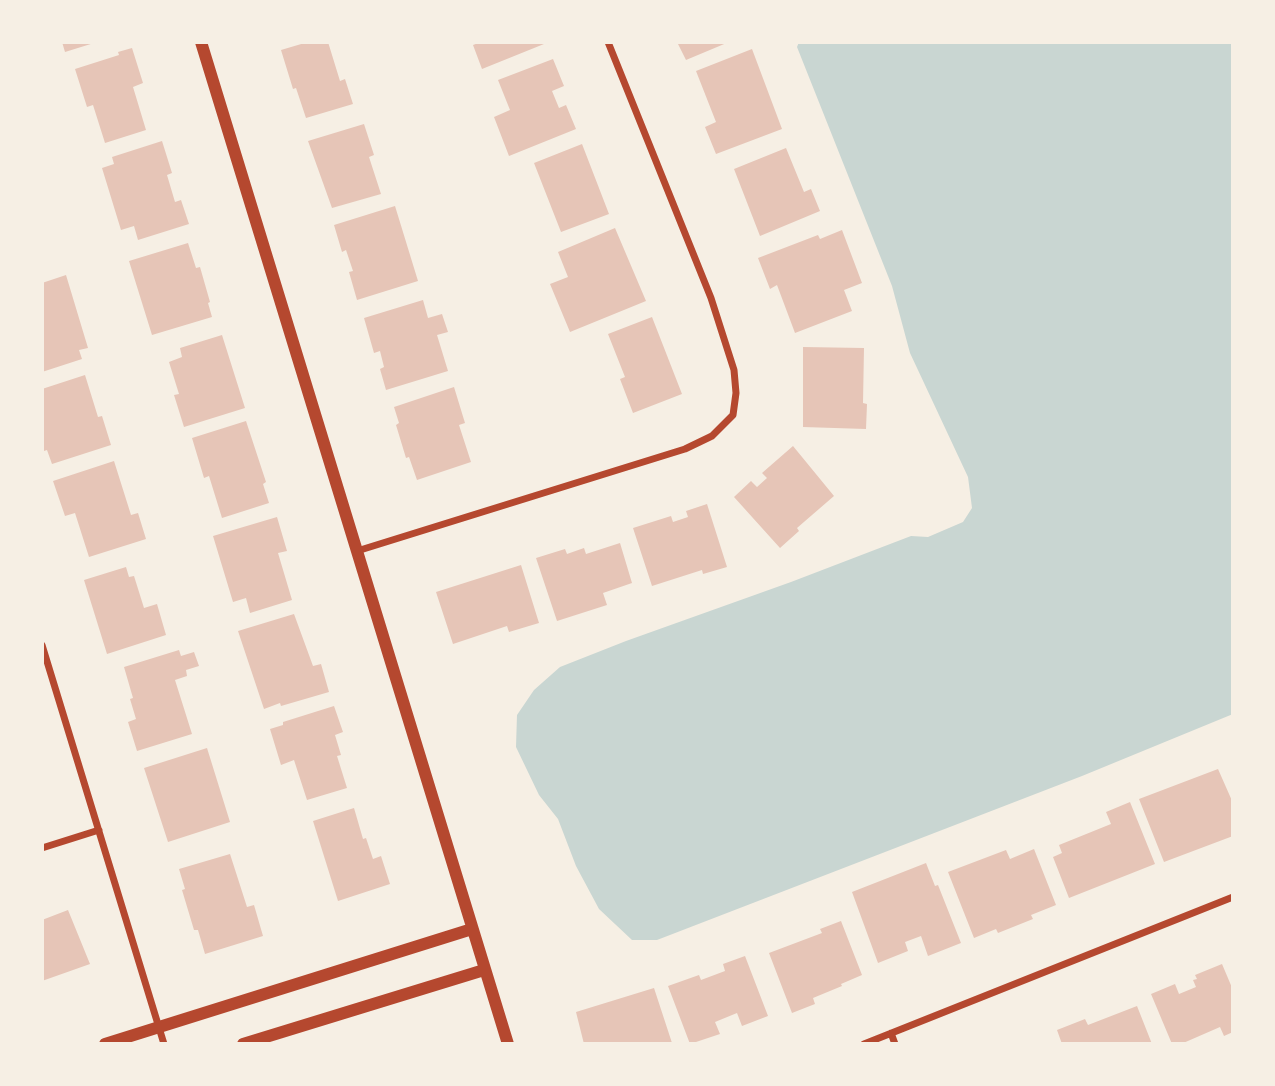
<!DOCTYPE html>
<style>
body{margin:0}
#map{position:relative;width:1275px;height:1086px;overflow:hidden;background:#f6efe4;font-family:"Titillium Web",sans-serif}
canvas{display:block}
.frame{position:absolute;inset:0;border:44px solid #f6efe4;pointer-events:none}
</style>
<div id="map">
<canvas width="1275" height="1086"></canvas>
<div class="frame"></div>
</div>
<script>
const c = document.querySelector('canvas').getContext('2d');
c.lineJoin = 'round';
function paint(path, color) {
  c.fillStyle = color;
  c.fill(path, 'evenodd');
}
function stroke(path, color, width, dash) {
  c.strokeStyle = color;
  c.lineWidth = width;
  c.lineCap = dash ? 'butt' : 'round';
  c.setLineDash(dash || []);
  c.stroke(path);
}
paint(new Path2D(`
 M799,42H1233V714L1082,776L657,940H632L599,909L576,866L558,819L539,795L516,747L517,715L534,690L560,667L626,641L791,582L911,536L928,537L963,522L972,508L968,477L910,353L892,286L797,47Z`), '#c9d6d2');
paint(new Path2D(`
 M62,42H94V43L65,52Z
 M308,42H328L340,81L345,79L353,104L306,118L296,88L293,89L281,50Z
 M481,42H544V44L482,69L473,45Z
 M677,42H729L686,60Z
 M132,48L143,83L133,87L146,130L105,143L93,105L87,107L75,69L119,55L118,52Z
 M752,49L782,129L716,154L705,127L716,122L696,71Z
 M553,59L564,86L552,91L559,108L566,105L576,129L509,156L494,117L510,110L498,80Z
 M364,124L374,155L369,157L381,194L332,208L308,141Z
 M162,141L172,173L167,175L175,202L181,200L189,224L138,240L134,226L121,230L102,168L114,164L112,157Z
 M582,144L609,214L561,232L534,163Z
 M786,148L804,192L811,189L820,211L760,236L734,169Z
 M395,206L418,281L357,300L349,272L353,271L346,250L342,252L334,225Z
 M615,228L646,301L570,332L550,284L568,277L558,252Z
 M842,230L862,283L844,290L852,311L795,333L777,285L770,289L758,258L818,235L820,239Z
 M188,243L196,268L200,267L210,302L208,303L212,317L152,335L129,261Z
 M66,275L88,348L79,350L82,359L42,372V283Z
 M423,300L428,318L442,314L448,332L437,335L448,371L386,390L380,369L384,367L380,351L374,353L364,318Z
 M652,317L682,394L633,413L620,379L625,377L608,334Z
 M222,335L245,408L184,427L174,395L179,394L169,362L182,357L180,348Z
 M803,347L864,348L863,403L867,404L866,429L803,427Z
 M85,375L98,417L102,416L111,445L52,464L47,450L44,451L42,443V389Z
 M454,387L465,423L459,425L471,462L417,480L409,457L406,458L396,425L399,423L394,407Z
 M246,421L266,482L263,484L269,503L222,518L209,476L204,478L192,438Z
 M793,446L834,496L797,528L799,531L780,548L734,497L751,481L757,487L767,478L762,473Z
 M114,461L131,515L138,513L146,539L89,557L75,513L65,516L53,481Z
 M707,504L727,567L703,574L702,570L652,586L633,528L671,516L673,522L688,517L686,511Z
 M277,517L287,551L278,553L292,600L250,613L246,598L233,602L213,536Z
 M620,543L632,583L603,593L607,605L557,621L536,558L565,549L567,554L584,548L586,554Z
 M521,565L539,623L509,632L507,626L453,644L436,592Z
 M126,567L129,577L134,576L144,608L157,604L166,635L107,654L84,580Z
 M294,614L313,666L321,664L329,692L281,706L280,703L264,709L238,631Z
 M179,650L181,656L194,652L199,666L186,670L187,676L175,680L192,734L137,751L128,722L136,719L130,699L133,698L124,667Z
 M334,706L343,732L335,735L341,755L337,756L347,788L307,800L294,760L281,765L270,729L283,725V722Z
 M207,748L230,822L168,842L144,768Z
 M1218,769L1233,803V836L1164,862L1139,799Z
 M1130,802L1155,864L1069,898L1053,857L1062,853L1059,845L1111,824L1106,812Z
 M354,808L363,839L366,838L373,859L381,856L390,884L338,901L313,821Z
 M1034,849L1056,905L1031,915L1033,919L998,933L996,929L974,938L948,872L1006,850L1010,859Z
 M230,854L247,907L254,905L263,936L205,954L198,930H194L182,890L185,889L179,869Z
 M926,863L935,886L938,885L961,943L928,956L921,936L905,942L908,951L878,963L852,892Z
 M68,910L90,964L42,981V920Z
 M841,921L862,975L841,984L842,986L813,998L815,1004L792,1013L769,953L822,933L820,929Z
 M745,956L768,1016L742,1026L737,1013L715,1022L720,1034L690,1044L668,986L699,975L701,980L725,971L723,964Z
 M1222,964L1233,990V1032L1224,1036L1220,1027L1181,1044H1172L1151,994L1175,984L1179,994L1196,987L1193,980L1197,979L1195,975Z
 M654,988L672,1043L584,1044L576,1012Z
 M1137,1006L1152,1044H1062L1057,1030L1085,1019L1088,1025Z`), '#e6c5b7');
stroke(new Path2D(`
 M357,551L685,449L712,436L733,415L736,393L734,370L711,298L608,42
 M42,645L164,1044
 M42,848L99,830
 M891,1033L895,1044
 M864,1044L1233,897`), '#b5482f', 7);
stroke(new Path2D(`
 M201,42L508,1044
 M105,1044L472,929
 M243,1044L484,970`), '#b5482f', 12);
</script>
